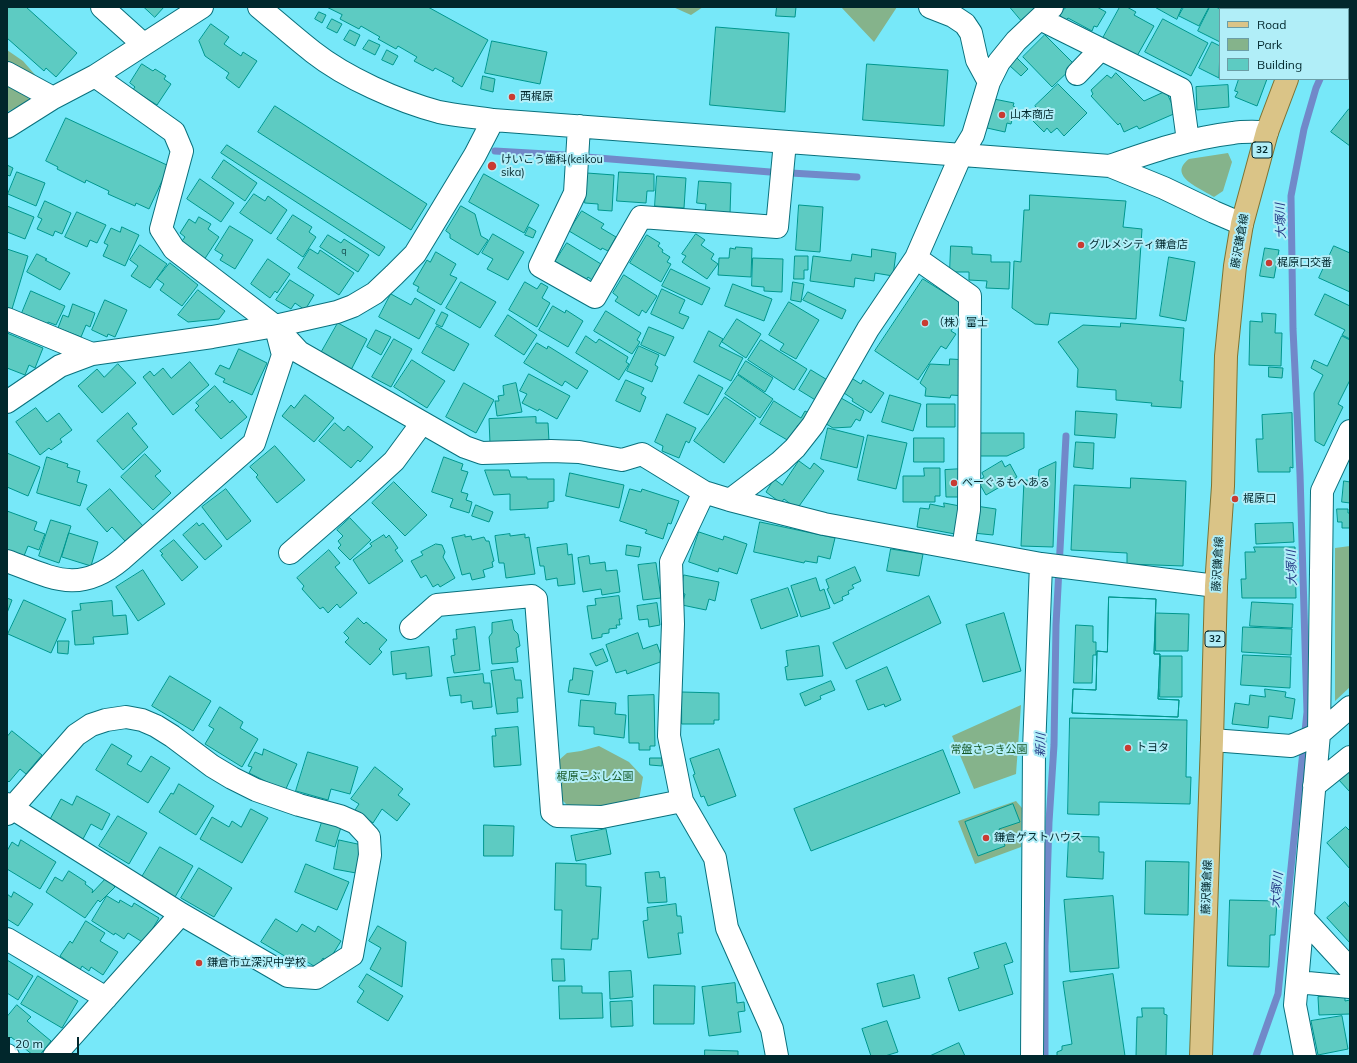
<!DOCTYPE html>
<meta charset="utf-8">
<style>
body{margin:0}
#map{position:relative;width:1357px;height:1063px;overflow:hidden;background:#77e8f9;font-family:Mulish,sans-serif}
canvas{display:block}
.frame{position:absolute;inset:0;border:8px solid #01272c;pointer-events:none}
.legend{position:absolute;left:1219px;top:8px;width:130px;height:72px;box-sizing:border-box;background:#b1eef8;border:1px solid #6b9ea6;margin:0;padding:5px 7px;list-style:none;font-size:12px;color:#01272c}
.legend li{display:flex;align-items:center;gap:8px;height:20px}
.legend b{width:20px;border:1px solid #6b9ea6}
.scale{position:absolute;left:8px;top:1037px;width:71px;height:18px;box-sizing:border-box;border:2px solid #01272c;border-top:0;padding-left:5px;font-size:12px;line-height:14px;white-space:nowrap;color:#01272c;-webkit-text-stroke:3px #b1eef8;paint-order:stroke}
</style>
<div id="map">
<canvas width="1357" height="1063"></canvas>
<div class="frame"></div>
<ul class="legend">
<li><b style="height:5px;background:#dac487"></b>Road</li>
<li><b style="height:11px;background:#85b38b"></b>Park</li>
<li><b style="height:11px;background:#5dcbc2"></b>Building</li>
</ul>
<div class="scale">20 m</div>
</div>
<script>
const c = document.querySelector('canvas').getContext('2d');
c.lineJoin = 'round';
function paint(path, color) {
  c.fillStyle = color;
  c.fill(path, 'evenodd');
}
function stroke(path, color, width, dash) {
  c.strokeStyle = color;
  c.lineWidth = width;
  c.lineCap = dash ? 'butt' : 'round';
  c.setLineDash(dash || []);
  c.stroke(path);
}
function drawText(font, color, halo, rows, align = 'center') {
  c.font = font + ' Mulish,"Noto Sans JP",sans-serif';
  c.lineWidth = 4;
  c.setLineDash([]);
  c.textBaseline = 'middle';
  c.strokeStyle = halo;
  c.fillStyle = color;
  for (const [text, x, y, turn = 0] of rows) {
    c.save();
    c.translate(x, y);
    c.rotate((+turn || 0) * Math.PI / 180);
    c.textAlign = isNaN(turn) ? turn : align;
    if (halo) c.strokeText(text, 0, 0);
    c.fillText(text, 0, 0);
    c.restore();
  }
}
paint(new Path2D(`
 M673,7H703L691,15Z
 M841,7H897L874,42Z
 M7,50L23,61L37,77L31,79L7,66Z
 M7,80L27,90L29,101L7,112Z
 M1228,153L1232,162L1223,191L1214,197C1202,189 1166,176 1189,159Z
 M1350,546V687L1335,701V548Z
 M1021,705L1016,774L974,789L952,736Z
 M599,746L629,762L643,777L639,800L597,807H569L561,799V776L559,760L567,753L581,751Z
 M1016,801L1022,808L1021,847L975,864L958,821Z`), '#85b38b');
stroke(new Path2D(`
 M1348,27L1350,23
 M495,151L564,155
 M586,157L770,172
 M791,173L857,177
 M1045,1056V946L1049,822L1054,745L1056,625L1066,436
 M1256,1056L1278,994L1307,712L1300,474L1293,329L1291,196L1304,129L1316,88L1320,79`), '#7189c9', 7);
const building = new Path2D(`
 M7,7H26L77,53L56,77L46,68L44,71L7,38Z
 M144,7H164L155,17Z
 M327,7H428L488,40L462,87L452,81L454,78L435,68L433,71L414,61L417,57L398,46L396,49L378,39L380,37L361,26L359,29L340,19L342,15Z
 M777,7H796L795,17L776,16Z
 M1010,7H1038L1021,20Z
 M1067,7H1097L1106,12L1097,27L1094,26L1092,31L1068,18L1065,21L1059,14Z
 M1120,7H1127L1136,12L1134,15L1154,26L1137,56L1103,38Z
 M1155,7H1182L1177,19Z
 M1184,7H1209L1199,26L1179,16Z
 M1210,7H1216L1220,9V42L1198,31Z
 M1261,7H1273L1272,9H1265Z
 M319,12L326,15L322,23L315,19Z
 M332,19L342,24L337,33L327,28Z
 M1163,19L1208,43L1191,76L1145,52Z
 M211,24L229,37L224,44L241,56L243,52L257,61L239,88L226,78L229,73L205,56L199,41Z
 M716,27L789,33L785,112L710,105Z
 M350,30L360,35L355,46L344,40Z
 M1045,35L1075,65L1052,87L1023,57Z
 M369,40L380,45L375,55L363,49Z
 M492,41L547,52L540,84L485,73Z
 M1212,42L1220,46L1219,78L1199,68Z
 M387,50L398,56L393,65L382,60Z
 M1017,58L1028,69L1021,76L1010,66Z
 M142,64L153,71L155,69L166,76L164,79L171,84L157,105L138,93L137,95L131,92L135,87L130,83Z
 M867,64L948,70L944,126L863,120Z
 M1116,73L1144,101L1166,91L1176,113L1139,129L1137,126L1124,132L1120,123L1118,125L1091,96L1093,94L1091,90L1107,75L1111,78Z
 M483,76L495,79L493,92L481,89Z
 M1239,79H1267L1257,106L1235,97L1238,92L1235,91Z
 M1058,84L1087,113L1064,136L1057,128L1051,133L1047,128L1044,132L1033,121L1041,112L1035,106Z
 M1228,85L1229,107L1197,110L1196,87Z
 M994,99L1014,103L1013,106L1015,107L1011,124L1007,123L1005,132L987,128Z
 M275,106L427,204L411,230L258,132Z
 M1349,109H1350V146L1331,132Z
 M66,118L169,166L149,209L136,203L135,206L108,194L109,191L86,180L85,183L57,169L58,167L46,161Z
 M227,145L385,247L379,256L221,153Z
 M224,160L257,183L245,201L212,178Z
 M7,165L13,168L10,176L7,175Z
 M17,172L45,183L36,206L8,194Z
 M619,172L654,174V191H647L646,203L617,201Z
 M587,173L614,175L612,211L598,210V204L585,203Z
 M484,174L539,205L524,233L469,202Z
 M657,176L686,178L684,208L655,206Z
 M200,179L234,203L221,222L187,199Z
 M699,181L731,183L730,214L705,213L706,204L697,203Z
 M254,194L265,201L268,196L287,210L271,234L240,213Z
 M1030,195L1126,201L1123,227L1142,229L1136,319L1050,313L1048,325L1035,324L1012,308L1014,261L1021,262L1024,210H1029Z
 M45,201L71,213L62,234L55,231L53,236L37,229L42,219L38,217Z
 M799,205L823,207L820,252L796,250Z
 M7,206L34,217L25,239L7,232Z
 M461,206L475,214L481,236L488,240L478,255L450,238V234L446,231Z
 M582,211L604,224L601,228L616,237L608,251L602,248L601,250L569,231Z
 M77,212L106,225L97,243L90,240L87,247L65,237Z
 M293,215L312,227L309,232L316,237L303,257L277,239Z
 M199,217L211,224L208,229L219,237L204,260L180,244L185,237L180,233L189,219L195,223Z
 M230,226L253,240L235,269L220,260L223,255L215,250Z
 M122,227L139,235L125,266L103,256L108,245L104,243L111,228L120,232Z
 M529,227L536,231L533,238L525,235Z
 M493,234L524,252L508,280L487,269L493,259L482,253Z
 M696,234L705,240L701,245L714,254L711,259L718,264L707,279L682,262L686,256L682,254Z
 M328,235L341,243L344,239L369,255L358,272L320,247Z
 M647,235L660,243L658,246L663,250L662,252L670,257L667,262L671,264L661,282L630,263Z
 M567,243L601,264L592,280L588,277L586,280L555,262Z
 M140,245L167,264L150,288L131,276L138,266L130,260Z
 M951,246L972,247V254L991,255V262H1010L1009,289L986,288L987,281L969,280V272H950Z
 M1334,246L1350,253V292L1319,278Z
 M736,247L752,248L751,277L718,275L719,258H729L730,248L735,249Z
 M1265,248L1279,250L1274,278L1260,276Z
 M7,249L28,256L12,309L7,308Z
 M310,249L318,254L320,250L354,273L339,295L298,268Z
 M872,249L896,253L893,276L875,273L874,281L855,278L854,287L810,281L813,256L851,261L852,254L871,257Z
 M436,252L456,264L450,275L457,278L441,305L417,291L419,287L413,284L427,260L430,262Z
 M37,254L47,259L45,260L70,273L60,290L27,272Z
 M795,256H808V270H804V279H794Z
 M1169,257L1195,262L1186,321L1160,316Z
 M753,258L783,259L782,292L764,291V287L752,286Z
 M268,259L290,274L277,293L275,291L270,298L251,284Z
 M170,263L198,285L182,306L160,290L164,284L157,279Z
 M671,269L710,288L702,305L662,286Z
 M624,275L657,296L646,313L642,310L639,316L615,301L618,297L613,293Z
 M923,279L961,303V315L951,331L956,334L946,349L941,346L918,380L875,351Z
 M290,280L314,295L305,310L295,303L291,309L276,300Z
 M461,282L496,302L480,328L446,308Z
 M525,282L537,289L541,283L548,287L542,298L550,303L537,327L509,310Z
 M793,282L804,284L801,302L791,300Z
 M733,284L772,299L764,321L725,306Z
 M662,289L685,300L679,313L689,317L683,329L651,314Z
 M198,290L225,311L219,319L188,322L178,315Z
 M31,291L65,306L56,325L48,322L47,324L22,313Z
 M808,292L846,310L842,319L803,300Z
 M391,294L411,305L415,298L435,310L419,339L379,317Z
 M1325,294L1350,306V339L1342,335L1345,330L1315,315Z
 M105,300L127,310L115,337L108,334L107,337L92,330Z
 M789,302L819,320L796,359L780,350L784,344L769,335Z
 M73,304L95,313L90,327L86,325L81,337L58,328L63,315L68,317Z
 M553,306L565,313L566,310L583,321L568,347L539,330Z
 M606,311L641,333L637,340L640,342L632,354L594,331Z
 M442,312L448,315L442,327L436,324Z
 M1262,313L1276,314L1275,333H1282L1281,366L1249,365L1250,321L1262,322Z
 M508,315L537,335L524,355L495,336Z
 M737,319L761,334L746,358L722,342Z
 M338,323L367,339L351,370L321,353Z
 M1121,323L1184,328L1180,381H1183L1181,408L1151,406L1152,403L1116,400V390L1077,387L1078,369L1058,342L1083,325L1120,327Z
 M437,326L469,344L454,371L422,353Z
 M649,327L674,337L665,356L641,345Z
 M376,330L391,337L381,355L367,347Z
 M709,331L723,339L719,346L743,358L731,381L694,362Z
 M7,333L43,348L35,368L29,365L25,375L7,368Z
 M586,336L596,343L599,339L628,357L626,362L629,364L619,380L576,353Z
 M1342,336L1350,340V380L1338,404L1343,407L1324,446L1315,441L1314,393L1323,375L1311,368L1314,360L1327,366Z
 M394,339L412,349L391,387L372,377Z
 M761,340L807,369L794,390L748,360Z
 M537,343L547,349L548,346L588,371L577,389L565,381L562,386L524,363Z
 M639,346L659,355L655,365L658,367L652,382L627,371Z
 M239,349L267,363L252,395L223,382L225,379L215,374L220,365L229,369Z
 M950,359L968,360L966,396L951,395L950,398L925,396L926,388L920,383L930,364L949,365Z
 M412,360L445,381L427,408L394,387Z
 M746,361L773,378L765,392L738,374Z
 M190,362L209,385L173,415L143,377L150,371L154,376L163,368L171,378Z
 M118,364L136,383L102,413L78,386L97,369L104,377Z
 M1269,367L1283,368L1282,378L1269,377Z
 M811,370L829,381L817,401L799,390Z
 M529,374L570,396L557,419L539,409L538,411L522,403L527,394L520,391Z
 M699,375L723,388L708,415L684,403Z
 M738,375L773,399L760,418L725,394Z
 M853,379L861,384L863,380L884,393L871,413L852,401L853,399L844,393Z
 M626,380L644,388L641,394L646,397L640,412L616,401Z
 M464,383L494,400L476,433L446,417Z
 M516,383L522,412L497,416L495,401H499L498,396L504,395L503,386Z
 M215,386L230,403L232,400L247,417L221,439L195,410L199,406L196,403Z
 M305,395L334,418L314,442L282,416L291,405L294,408Z
 M890,395L921,404L913,431L882,422Z
 M725,397L756,418L724,463L694,441Z
 M841,398L864,411L860,421L856,419L851,427L833,428L823,422L834,402L838,404Z
 M774,401L801,418L805,411L813,415L805,429L798,425L789,441L760,424Z
 M927,404H955V427H927Z
 M36,408L47,422L59,413L72,430L60,439L62,442L51,450L49,448L40,455L16,422Z
 M1076,411L1117,414L1115,438L1075,435Z
 M128,413L137,424L132,428L148,447L123,470L97,441Z
 M1292,413L1293,468L1290,467V472H1258L1256,439H1263L1262,415Z
 M667,414L696,428L689,443L686,441L679,458L662,451L663,446L655,442Z
 M536,417V423H548L549,441L490,443L489,419Z
 M335,423L344,431L348,426L373,447L360,462L358,460L351,468L319,441Z
 M828,428L864,437L857,468L821,459Z
 M979,433H1024V448L1007,456H979Z
 M868,435L907,443L896,489L858,480Z
 M914,438H944V462H914Z
 M1076,442L1094,443L1093,469L1074,467Z
 M275,446L305,480L277,503L256,477L258,475L250,467Z
 M7,453L40,467L28,496L7,487Z
 M145,454L161,471L155,476L171,493L153,510L121,477Z
 M47,457L68,464L67,467L80,471L77,482L87,485L80,506L37,493Z
 M444,457L463,464L461,470L468,472L461,492L468,494L466,500L472,502L469,513L450,507L453,499L432,492Z
 M799,461L810,469L814,463L824,471L797,509L784,499L781,503L766,492L774,479L782,485Z
 M1002,461L1005,467L1010,464L1017,477L986,495L978,481L984,477L982,473Z
 M1056,462L1053,547L1021,546L1024,480H1038L1039,470Z
 M924,468H940V496H935V502H903V476H924Z
 M963,469L964,497H946L945,470Z
 M485,470H509L511,477H527V479H554V501L548,502V508L510,510V494L494,495Z
 M570,473L624,485L619,508L566,496Z
 M1131,478L1186,481L1183,566L1127,564V553L1071,550L1074,485L1130,488Z
 M1344,481L1350,482V503L1342,502Z
 M394,482L427,515L405,536L372,503Z
 M110,489L143,526L125,541L112,527L107,532L87,509Z
 M226,489L251,521L227,540L202,507Z
 M630,489L641,492L642,489L679,501L671,524L668,523L663,539L645,533L647,530L620,521Z
 M944,503L960,506L955,534L917,527L920,508L929,509L930,504L944,507Z
 M476,505L493,512L489,522L472,516Z
 M976,506L996,509L993,535L973,533Z
 M1337,509H1348V513H1350V528H1342V522H1338Z
 M7,511L37,522L34,530L45,534L39,550L28,546L24,556L7,550Z
 M350,518L371,540L350,560L338,548L341,545L338,541L343,536L337,530Z
 M51,520L71,526L59,563L39,556Z
 M760,522L835,538L830,559L818,556L817,563L805,561L804,563L754,552Z
 M197,523L199,526L203,523L222,546L205,560L183,535Z
 M1293,523L1294,542L1256,544L1255,524Z
 M699,532L723,540L724,536L747,544L737,574L719,568L718,572L689,562Z
 M69,533L98,542L91,566L62,557Z
 M510,534V536L525,534V538L529,537L535,574L506,578L504,563H499L495,536Z
 M384,535L386,538L389,535L398,548L395,550L403,561L369,584L353,560L372,546L370,544Z
 M465,535V537L471,536L472,540L484,537L486,541H489L494,561L492,562L493,567L483,570L485,577L472,580L470,573L462,575L452,538Z
 M174,540L198,567L182,581L161,555L163,554L160,551Z
 M436,544L442,545L445,552L443,557L455,578L440,587L438,584L433,587L426,575L421,578L411,561L423,555L421,552Z
 M567,544L568,555L572,554L575,584L558,586L557,578L546,580L544,566H540L537,548Z
 M627,545L641,547L639,557L626,555Z
 M1254,547H1295L1296,598H1242L1241,579H1246L1245,552H1255Z
 M891,549L923,554L919,576L887,571Z
 M329,550L340,563L335,567L357,593L340,608L337,604L328,613L323,607L320,609L302,589L304,586L297,578Z
 M589,556L590,564L605,562L606,571L617,570L620,592L602,595L601,589L583,592L578,558Z
 M656,563L661,598L643,600L638,565Z
 M855,567L861,581L852,585L854,588L848,591L849,594L842,597L843,600L834,604L827,589L829,588L826,580Z
 M143,570L165,604L138,621L116,587Z
 M684,575L719,582L715,601L709,599L706,610L682,605L685,594L681,593Z
 M816,578L820,591L824,589L830,608L801,617L791,586Z
 M788,588L798,616L761,629L751,600Z
 M619,596L622,619H619L620,625H616L617,628L609,629V633L602,634V637L592,639L587,606L596,605L595,599Z
 M929,596L941,623L846,669L833,643Z
 M1109,597L1156,599L1154,654H1160L1158,699L1179,700L1178,717L1072,713L1073,689L1096,690L1097,651L1107,652Z
 M1109,597L1156,599L1154,654H1160L1158,699L1179,700L1178,717L1072,713L1073,689L1096,690L1097,651L1107,652Z
 M7,598L12,600L7,613Z
 M24,600L66,619L51,653L8,634Z
 M112,601L113,616L126,615L128,634L93,637L94,644L75,645L72,611L81,610L80,604Z
 M1252,602L1293,604L1292,628L1250,626Z
 M657,603L660,625L649,627L648,619L639,620L637,606Z
 M1004,613L1021,671L983,682L966,625Z
 M1156,613L1189,614L1188,651H1156Z
 M358,618L364,624L366,622L387,640L379,649L382,652L370,665L345,642L349,638L344,633Z
 M512,620L514,630L518,634L520,646L516,648L518,662L492,664L489,637L492,633V623Z
 M1076,625L1093,626V642H1096V655H1093L1092,683H1074Z
 M475,627L480,670L454,673L451,656L455,655L453,639H457L456,630Z
 M1243,627L1292,629L1291,655L1242,652Z
 M638,633L643,649L657,644L663,661L627,674L626,670L616,673L606,645Z
 M58,641H69L68,654L58,653Z
 M819,646L823,676L787,680L785,667L788,666L786,651Z
 M429,647L432,676L406,679V673L393,675L391,652Z
 M603,649L608,661L596,666L590,654Z
 M1243,655L1291,657L1290,688L1241,685Z
 M1161,656H1182V697H1160Z
 M887,667L901,700L885,707L884,704L868,710L856,681Z
 M513,668L515,680H521L523,698H517L518,712L497,714L491,671Z
 M574,668L593,671L589,695L568,692L570,680H572Z
 M483,674L484,683H490L492,707L473,709L472,701L461,703V695L450,696L447,678Z
 M170,676L211,701L193,731L152,706Z
 M831,681L835,690L820,696L821,699L805,706L800,694Z
 M1265,689L1286,692L1285,697L1295,699L1292,719L1269,716L1268,728L1232,724L1235,703L1249,705L1250,695L1265,697Z
 M682,692L719,693V720H714V724H682Z
 M654,695L655,746H650V750H639V743H629L628,696Z
 M581,700L616,703L615,714L626,715L624,738L594,734V727L579,726Z
 M220,707L243,722L240,728L258,739L242,767L205,744L214,729L209,726Z
 M1070,718L1187,720L1186,777H1191L1190,804L1099,802V815L1068,814Z
 M518,727L521,765L494,767L492,736H496L495,729Z
 M12,731L42,755L26,774L20,769L9,782L7,780V734L8,735Z
 M112,744L132,756L127,764L141,772L151,756L170,768L148,803L96,770Z
 M264,749L297,764L285,791L249,773L252,767L248,766L255,752L262,755Z
 M719,749L736,796L708,806L704,796L701,797L693,775L695,774L690,759Z
 M943,750L960,793L811,851L794,809Z
 M308,752L358,767L350,794L331,789L328,800L296,791Z
 M650,758H662V766L650,765Z
 M375,767L403,789L398,795L410,804L397,821L382,809L373,823L355,810L359,804L351,799Z
 M1350,768V792L1338,779Z
 M179,784L214,806L196,835L159,812L171,793L173,794Z
 M77,796L110,814L102,830L91,824L83,839L49,821L61,799L72,805Z
 M1013,804L1020,822L999,829L1005,846L978,856L965,822Z
 M251,809L268,818L242,863L200,839L212,817L229,827L232,821L241,827Z
 M118,816L147,833L129,864L99,846Z
 M322,822L341,827L335,847L316,841Z
 M484,825L514,826L513,856H484Z
 M1346,827L1350,831V869L1327,843Z
 M606,829L611,854L576,861L571,836Z
 M1069,836L1099,837V852H1104L1103,879L1067,877Z
 M21,840L56,862L40,889L7,869V851L12,842L18,846Z
 M339,840L362,845L356,873L334,869Z
 M160,847L193,866L175,897L142,877Z
 M1146,861L1189,862L1188,915L1145,914Z
 M556,863L586,864V886L601,887L598,939H592L591,950L561,949L562,910H555Z
 M306,864L349,882L337,910L295,892Z
 M199,868L232,888L214,917L181,898Z
 M69,871L86,882L85,884L93,890L92,893L106,878L115,887L100,902L98,900L85,918L46,892L55,877L62,881Z
 M659,872L660,878L665,877L667,902L648,903L645,873Z
 M14,892L33,904L18,926L7,919V894L11,897Z
 M107,896L119,903L120,900L132,907L134,903L159,918L144,943L128,933L124,939L115,933L114,935L92,921Z
 M1113,896L1119,968L1070,972L1064,900Z
 M1230,900L1277,901L1275,935H1270L1269,967L1228,966Z
 M1345,902L1350,908V943L1327,918Z
 M676,904L677,916H681L683,933H678L681,954L648,958L643,921L648,920L647,908Z
 M276,919L297,932L302,924L315,932L318,926L341,941L328,962L323,958L317,968L296,955L293,961L261,942Z
 M86,921L105,933L100,941L118,952L103,975L91,967L89,971L82,966L80,970L60,956L70,941L72,943Z
 M378,926L406,942L402,987L370,969L381,948L369,941Z
 M1006,943L1013,962L1004,965L1013,994L959,1011L948,978L979,968L974,953Z
 M552,959H564L565,981H553Z
 M7,960L33,976L18,1000L7,993Z
 M631,971L633,997L610,999L609,972Z
 M367,974L403,996L388,1021L357,1002L364,991L359,987Z
 M1113,974L1125,1056H1057V1052L1062,1050V1046L1072,1044L1063,982Z
 M914,975L920,998L883,1007L877,984Z
 M38,976L78,1001L62,1028L21,1004Z
 M735,983L737,1003L744,1002L745,1011L738,1012L741,1032L709,1036L702,987Z
 M654,985L695,986L694,1024H654Z
 M559,986H582V993H602L603,1018L560,1019Z
 M1345,996V1001L1350,1000V1014L1319,1015L1318,997Z
 M632,1001L633,1026L611,1027L610,1002Z
 M17,1005L31,1017L27,1021L51,1041L39,1056H34L11,1037L9,1039L7,1037V1017Z
 M1142,1008H1164V1014L1167,1015L1166,1056H1136L1137,1017H1142Z
 M1342,1016L1348,1049L1318,1055L1311,1021Z
 M887,1021L898,1052L885,1056H871L862,1029Z
 M959,1043L965,1056H930Z
 M705,1050L738,1051V1056H705Z`);
paint(building, '#5dcbc2');
stroke(building, '#00968d', 1);
const minor = new Path2D(`
 M102,7L143,44
 M259,7C277,22 295,38 313,52C346,78 398,101 439,112C457,116 476,117 493,120L1110,166L1164,188L1214,212L1242,224
 M930,7L953,16L965,24L971,33L977,60L989,82
 M1040,19L1181,89L1188,141
 M7,73L53,98
 M1077,74L1101,49
 M95,76L174,132L182,151L161,229L174,249L275,326L299,352L465,447L482,453L551,451L579,452L622,460L642,454L704,492L730,500L824,524L1041,564L1216,586
 M579,126L575,193L540,266L595,297L641,217L777,227L785,142
 M7,127L53,98L95,76L202,7
 M1110,166C1150,152 1190,138 1233,133C1244,131 1256,132 1267,132
 M916,258L970,296L969,510L963,549
 M7,319L92,354
 M7,402L60,366L92,354L212,337L275,326L337,312L353,306L375,293L394,275L415,254L475,155L493,120
 M704,492L671,562L673,624L669,736L682,801L715,858L727,928L772,1029L777,1056
 M730,500L780,462L795,448L813,425L868,329L916,258L961,155L973,135L989,82L999,62L1016,41L1052,7
 M290,553L359,493L394,461L422,423
 M7,561C53,578 79,595 122,559L254,443L283,355L276,328
 M411,628L437,605L532,596L536,599L552,812L557,816L602,817L682,801
 M1212,740L1291,746L1319,734L1350,707
 M1314,786L1350,757
 M7,804L12,808L181,914L288,976L316,978L352,955L370,855L369,837L356,823L340,816L299,805L256,790L232,778L212,766L172,736L156,726L142,720L126,717L106,720L91,725L76,735L12,808L7,814
 M1303,918L1350,969
 M7,939L106,998
 M1297,982L1350,987
 M7,1055L8,1056
 M54,1056L181,914
 M1032,1056L1034,750L1041,564
 M1305,1056L1295,1005L1319,734L1322,491L1350,431`);
const major = new Path2D(`
 M1320,9L1321,7
 M1201,1056L1212,740L1216,586L1223,486L1226,356L1235,266L1242,224L1267,132L1287,79`);
stroke(minor, '#09717d', 24);
stroke(major, '#7e7333', 24);
stroke(minor, '#fff', 22);
stroke(major, '#dac487', 22);
for (const [x, y, r, color] of [
 [512,97,4,"#c93b32"],
 [1002,115,4,"#c93b32"],
 [492,166,5,"#c93b32"],
 [1081,245,4,"#c93b32"],
 [1269,263,4,"#c93b32"],
 [925,323,4,"#c93b32"],
 [954,483,4,"#c93b32"],
 [1235,499,4,"#c93b32"],
 [1128,748,4,"#c93b32"],
 [986,838,4,"#c93b32"],
 [199,963,4,"#c93b32"]
]) {
  const dot = new Path2D();
  dot.arc(x, y, r, 0, 2 * Math.PI);
  c.fillStyle = color;
  c.fill(dot);
  stroke(dot, '#b1eef8', 1.5);
}
drawText('9px', '#185052', null, [
 ["q",344,251]
]);
for (const [x, y, w] of [
 [1262,150,20],
 [1215,639,20]
]) {
  const box = new Path2D();
  box.roundRect(x - w / 2, y - 8, w, 16, 3);
  c.fillStyle = '#b1eef8';
  c.fill(box);
  stroke(box, '#01272c', 1);
}
drawText('bold 10px', '#01272c', null, [
 ["32",1262,150],
 ["32",1215,639]
]);
drawText('11px', '#01272c', '#b1eef8', [
 ["西梶原",520,97],
 ["山本商店",1010,115],
 ["けいこう歯科(keikou",501,160],
 ["sika)",501,173],
 ["グルメシティ鎌倉店",1089,245],
 ["梶原口交番",1277,263],
 ["（株）富士",933,323],
 ["べーぐるもへある",962,483],
 ["梶原口",1243,499],
 ["トヨタ",1136,748],
 ["鎌倉ゲストハウス",994,838],
 ["鎌倉市立深沢中学校",207,963]
], 'left');
drawText('11px', '#01272c', '#b1eef8', [
 ["藤沢鎌倉線",1240,241,-80],
 ["藤沢鎌倉線",1218,564,-87],
 ["藤沢鎌倉線",1207,887,-88]
]);
drawText('11px', '#165a28', '#b1eef8', [
 ["常盤さつき公園",989,750],
 ["梶原こぶし公園",595,777]
]);
drawText('italic 12px', '#213683', '#b1eef8', [
 ["大塚川",1281,221,-92],
 ["大塚川",1292,568,-92],
 ["新川",1041,745,-88],
 ["大塚川",1277,890,-84]
]);
</script>
